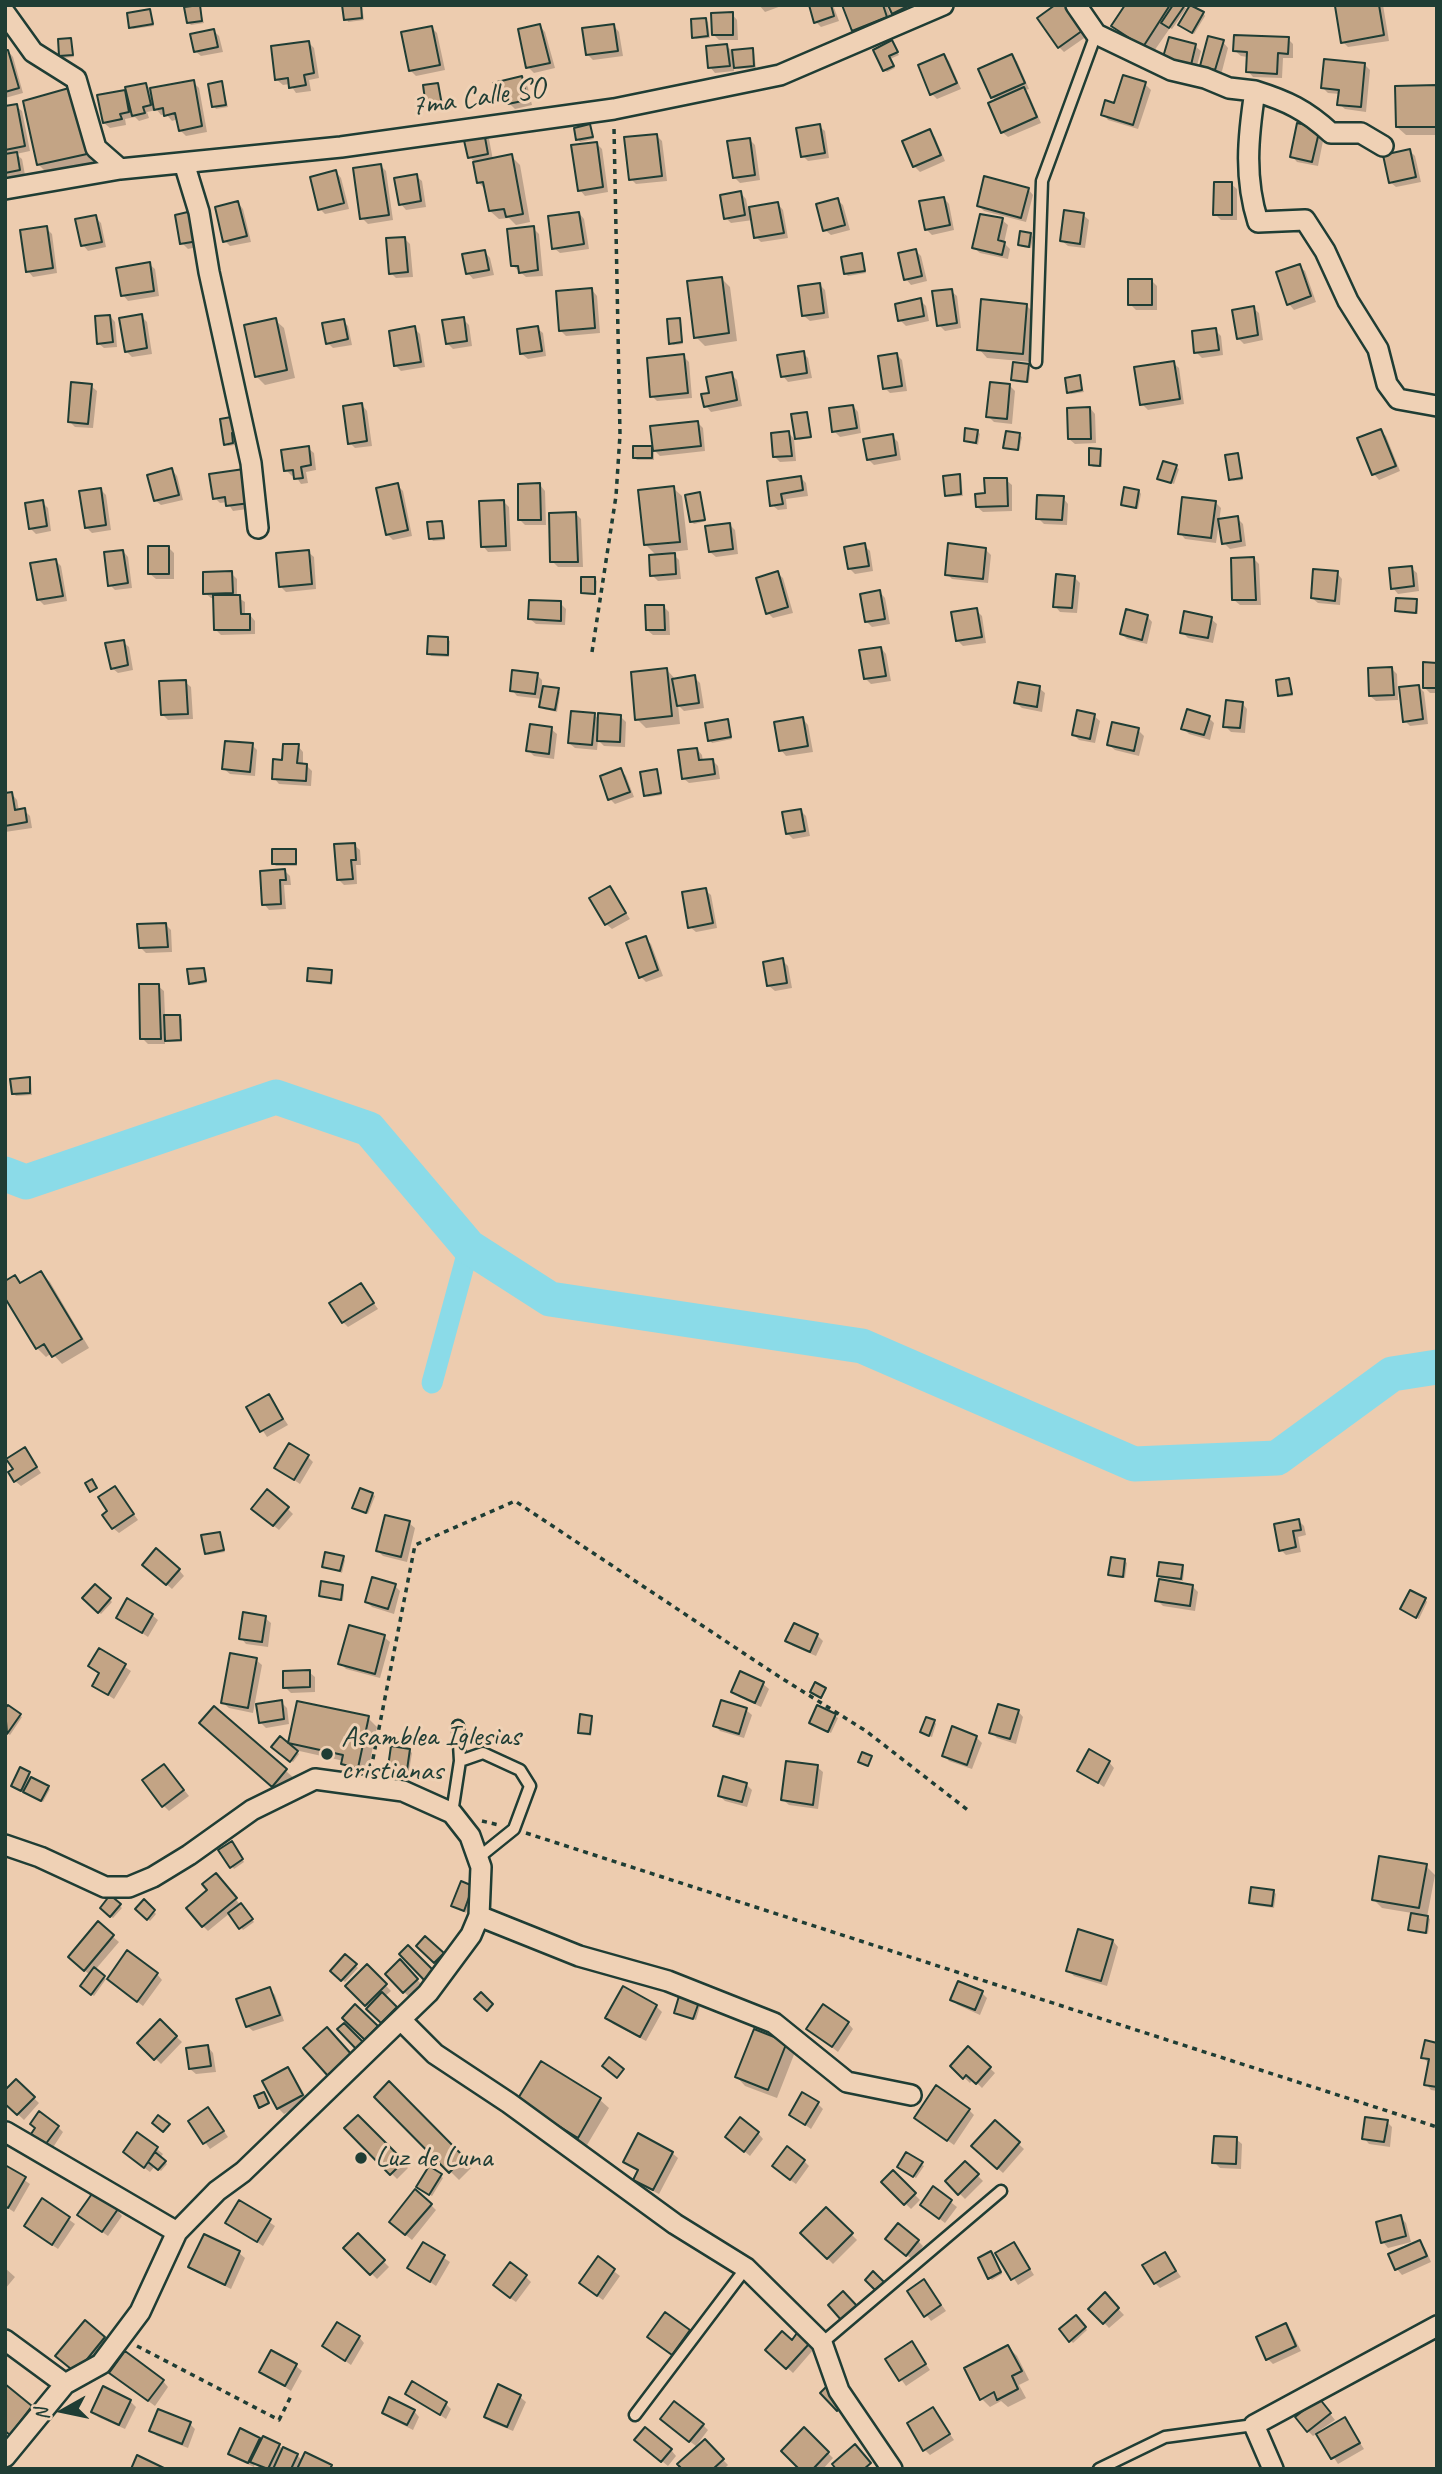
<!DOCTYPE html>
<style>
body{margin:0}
#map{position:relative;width:1442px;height:2474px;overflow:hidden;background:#edccaf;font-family:Caveat,sans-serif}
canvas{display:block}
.frame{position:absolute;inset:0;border:7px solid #1f3d34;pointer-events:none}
.north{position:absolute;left:28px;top:2376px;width:70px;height:70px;-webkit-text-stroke:5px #efd1b5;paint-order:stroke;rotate:261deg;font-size:19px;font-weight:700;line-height:28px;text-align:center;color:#1f3d34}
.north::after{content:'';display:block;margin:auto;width:24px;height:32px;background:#1f3d34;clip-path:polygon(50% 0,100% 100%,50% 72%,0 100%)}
</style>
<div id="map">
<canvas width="1442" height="2474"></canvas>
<div class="frame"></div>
<div class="north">N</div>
</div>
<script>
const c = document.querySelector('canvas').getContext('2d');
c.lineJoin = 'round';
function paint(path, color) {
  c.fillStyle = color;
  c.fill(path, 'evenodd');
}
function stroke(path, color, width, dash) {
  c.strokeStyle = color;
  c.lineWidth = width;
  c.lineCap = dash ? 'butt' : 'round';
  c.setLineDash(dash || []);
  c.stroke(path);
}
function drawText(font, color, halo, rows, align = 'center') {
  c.font = font + ' Caveat,sans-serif';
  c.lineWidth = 6;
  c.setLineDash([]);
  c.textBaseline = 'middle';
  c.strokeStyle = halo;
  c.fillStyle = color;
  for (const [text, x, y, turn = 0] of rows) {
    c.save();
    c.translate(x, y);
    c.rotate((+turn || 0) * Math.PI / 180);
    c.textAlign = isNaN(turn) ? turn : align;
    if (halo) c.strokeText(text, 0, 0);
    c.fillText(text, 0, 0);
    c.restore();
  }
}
paint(new Path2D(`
 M344,5H362L364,20L348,22Z
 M759,5H784L765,12Z
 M811,5H833L839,21L821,27L816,22Z
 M844,5H912L915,11L899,19L887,7L895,26L863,39L854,30Z
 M1059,5L1090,34L1064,52L1059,47Z
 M1127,5H1182L1188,10L1186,9L1172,29L1170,28L1152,54L1122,34L1114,25Z
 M1348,5H1383L1389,41L1348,47L1343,42L1337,7Z
 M199,6L204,23L191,25L189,23Z
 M150,11L154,26L133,29L131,27Z
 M1203,13L1205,16L1194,34L1182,27Z
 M732,14L737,20L738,40H719L713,34Z
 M706,20L708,22L710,38L696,39L694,37Z
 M540,26L545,32L555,68L534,73L528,67Z
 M614,26L619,32L623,56L593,60L588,55Z
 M432,28L437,33L445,70L416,76L410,70Z
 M214,31L219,36L223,52L201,56L195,51Z
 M1288,39L1293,44V58H1283L1282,78L1253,77L1248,71V57L1241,56L1235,51Z
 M70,40L74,57L63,58L61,55Z
 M891,42L899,55L890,59L895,68L887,72L885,70Z
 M1223,42L1228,48L1221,75L1207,71L1202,65Z
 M309,43L314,48L319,78L309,80L311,91L296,93L290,84L283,85L277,80Z
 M727,46L732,51L752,49L754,52L756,68L738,69L734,65V71L715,73L710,67Z
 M1195,46L1201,51L1196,69L1171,62L1165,57Z
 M8,51L13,57L23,93L5,98V52Z
 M944,56L949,61L961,89L937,99L932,94Z
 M1011,56L1017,61L1029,89L1025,90L1029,95L1041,123L1008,137L1002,132L997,101L992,97Z
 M1364,64L1370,70L1366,112L1345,109L1339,104L1340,94L1328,93L1323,88Z
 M522,78L527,84L532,105L515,109L509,103L503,104L498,98Z
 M193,82L199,88L207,132L186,136L180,130L178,119L172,121L166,114L161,115L157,110L147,112L149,118L139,121L135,117L125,119L126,125L110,128L104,123L124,91L129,97L146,85L151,90Z
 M222,83L228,107L216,109L214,106Z
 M1145,84L1151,90L1138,129L1108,120L1103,114Z
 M438,85L443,107L430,108L427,106Z
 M1437,87V135H1406L1397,127Z
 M77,99L94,163L47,173L38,164Z
 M16,106L22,111L30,151L16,154L22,159L25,175L5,179V108Z
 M590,126L594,139L580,142L578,139Z
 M819,126L825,131L829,158L808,161L803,156Z
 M1298,126L1324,136L1318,166L1297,162L1292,156Z
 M930,131L935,137L945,161L920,172L914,166Z
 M483,134L489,139L493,160L511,156L520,165L530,222L516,225L509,218L499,219L490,211L487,191L478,182L475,163L470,157Z
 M657,136L662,141L667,181L636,184L631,179Z
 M749,139L755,145L760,180L740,183L734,177Z
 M596,143L602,149L608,192L585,196L580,190Z
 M1410,151L1415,156L1421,182L1396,187L1390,182Z
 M381,166L386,171L393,220L368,224L362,218Z
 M336,172L341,178L349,209L325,214L320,209Z
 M416,176L422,181L426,207L406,210L401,204Z
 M1231,184L1237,189V220H1221L1215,214Z
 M1028,189L1033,195L1026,222L984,211L979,206Z
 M741,193L746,199L748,209L778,204L783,210L788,238L761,242L756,237L753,220L731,223L726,218Z
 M944,198L949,204L954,230L932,235L926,229Z
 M837,200L843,205L850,230L831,235L825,230Z
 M238,203L243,209L251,242L230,246L225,241Z
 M579,213L584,219L589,249L560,253L554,248Z
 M1083,215L1089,220L1085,248L1068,246L1062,241Z
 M177,216L202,246L188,249L182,243Z
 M95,217L101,223L106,247L88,251L83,245Z
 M1002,220L1008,225L1004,243L1010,249L1008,259L980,253L974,248Z
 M46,228L52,234L57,273L33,277L28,271Z
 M533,228L539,234L543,276L526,277L512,265Z
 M1031,235L1033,237L1031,248L1022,247L1020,245Z
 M404,238L410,244L413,277L396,278L391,273Z
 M916,251L921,256L927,281L911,285L906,279Z
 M485,252L490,258L494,275L473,279L468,273Z
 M861,255L866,273L848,276L846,274Z
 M149,264L155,269L159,296L128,301L123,295Z
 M1299,266L1305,271L1316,302L1294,310L1289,304Z
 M721,278L730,287L737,341L705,346L696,337Z
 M1151,280L1157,286V310H1136L1130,304Z
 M820,285L825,290L829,318L810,321L804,316Z
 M592,290L597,296L600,333L566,336L561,331Z
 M951,291L957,296L961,328L945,331L939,325Z
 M920,300L926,306L929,321L906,326L900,320Z
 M1026,305L1035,314L1031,362L987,358L979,349Z
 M1253,308L1259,313L1263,340L1244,344L1238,338Z
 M110,316L115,322L117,347L104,348L98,343Z
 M141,316L147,322L152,354L132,357L126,351Z
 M463,319L469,325L472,346L453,349L447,343Z
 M275,320L284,328L295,378L265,385L256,376Z
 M679,320L681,322L683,344L673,345L671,343Z
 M343,321L348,326L352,345L333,348L328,343Z
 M414,328L420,334L425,367L401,371L396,366Z
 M537,328L543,333L546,356L528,359L522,354Z
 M1215,330L1221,336L1223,355L1202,358L1196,352Z
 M803,353L808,358L812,378L788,382L783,376Z
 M897,355L902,360L907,391L890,393L885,388Z
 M683,356L689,362L692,398L657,401L652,396Z
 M1173,363L1179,368L1184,404L1148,410L1142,404Z
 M1028,366L1030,368L1029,383L1016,382L1013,379Z
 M731,374L737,380L742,406L711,412L706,406L711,394Z
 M1079,377L1084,392L1071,394L1069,392Z
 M91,386L97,391L93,428L75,427L69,421Z
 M1010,386L1015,391L1012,424L994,422L988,416Z
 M362,405L367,411L372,446L355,448L350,443Z
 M853,406L858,412L861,433L840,437L834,431Z
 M1090,408L1095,414L1096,443L1075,444L1069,439Z
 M806,414L812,438L799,440L797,438Z
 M222,420L241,434L233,435L235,445L228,446L226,444Z
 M697,422L703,428L705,451L660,456L654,450V460H637L635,458V448H654Z
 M1380,431L1386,436L1400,471L1379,480L1374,474Z
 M978,432L980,434L978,445L965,441Z
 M789,433L794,439L796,461L780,462L775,457Z
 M1019,435L1022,437L1019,451L1005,447Z
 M892,436L898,442L901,460L874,465L868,459Z
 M308,448L314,453L316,470L306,472L308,483L301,484L295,475L292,476L286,470Z
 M1100,451L1102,453V467H1093L1091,465Z
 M1237,455L1243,480L1233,481L1231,479Z
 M1176,467L1179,469L1174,484L1159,478Z
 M172,470L177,476L183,500L161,505L155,500Z
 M211,476L254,508L233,511L227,502L220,503L215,498Z
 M959,476L961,478L963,496L949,497L947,495Z
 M800,477L806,483L808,496L786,499L787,509L778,510L772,505L769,482Z
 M1006,480L1012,485V511L983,512L977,507L987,495Z
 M397,485L403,491L412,536L393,540L387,534Z
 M540,485L545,491L546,525H525L520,520Z
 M673,488L682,496L688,550L671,552L679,560L681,579L658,581L652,575L657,556L646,545Z
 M101,490L106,495L111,530L92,533L86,527Z
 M1139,491L1141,494L1138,509L1123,505Z
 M699,494L706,521L694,524L691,521Z
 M1063,498L1068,504L1067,525L1044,524L1038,518Z
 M42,502L48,508L51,531L36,534L30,528Z
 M504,502L509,507L511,551L488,552L483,546Z
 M1215,502L1221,508L1216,543L1185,539L1180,533Z
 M576,514L581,519L583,567H558L552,561Z
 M1237,518L1243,524L1246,546L1230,549L1224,543Z
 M441,523L444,525L445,540L433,541L431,538Z
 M729,524L735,530L738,554L716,557L710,552Z
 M864,545L870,551L873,571L855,574L850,569Z
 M168,547L174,553V579H156L150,574Z
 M985,549L991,555L988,583L952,579L947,574Z
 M123,551L128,557L132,588L115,590L110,585Z
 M308,552L314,557L316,589L286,592L280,586Z
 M1254,559L1259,564L1261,605H1240L1234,600Z
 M56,561L61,566L67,601L44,605L38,599Z
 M1411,568L1417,573L1419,591L1398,594L1393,588Z
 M231,573L237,579V597L245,602V615H250L255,621V634L221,635L215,629V598H211L205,593Z
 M777,573L783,578L793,613L773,618L768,613Z
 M1337,573L1342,579L1340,605L1318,603L1312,598Z
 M1074,577L1080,583L1077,613L1060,612L1055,606Z
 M595,579L597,581L596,595L585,594L582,592Z
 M880,592L885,598L890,624L872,627L866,621Z
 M1416,601L1418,603V614L1399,613L1397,611Z
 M560,603L566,609L565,625L536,624L530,619Z
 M664,607L669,612L670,635H653L647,630Z
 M976,610L982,616L986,643L963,646L957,640Z
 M1147,616L1152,622L1147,644L1127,639L1122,634Z
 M1211,619L1217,624L1213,643L1188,638L1182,632Z
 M447,639L450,641L449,657L431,656L429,653Z
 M123,642L129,647L133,670L118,673L112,668Z
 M881,648L886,654L891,681L871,684L866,679Z
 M1437,664V693H1430L1424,687Z
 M1392,669L1397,674L1398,700L1376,701L1370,696Z
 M667,670L676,680L694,677L700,683L704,708L684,711L678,705L680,724L646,728L637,719Z
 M537,675L542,680V687L560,692L557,712L543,709L541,707L542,699L517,696L512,690Z
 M1289,680L1293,696L1282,697L1280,695Z
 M185,682L191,687L193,719L168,720L163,715Z
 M1419,687L1424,692L1428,724L1410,726L1405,721Z
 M1039,688L1045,693L1042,712L1022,708L1016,703Z
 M1242,703L1247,709L1245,733L1231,732L1225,726Z
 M594,715L600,720L621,717L626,722L625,747L604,746L598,740L597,750L575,748L569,743Z
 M1094,716L1100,721L1095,743L1079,740L1073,734Z
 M1209,718L1214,723L1210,740L1189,734L1183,728Z
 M803,719L808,725L813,752L786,756L781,750Z
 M727,721L732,739L712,743L710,740Z
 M551,729L557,734L554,759L534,756L528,750Z
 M1138,730L1144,736L1139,756L1115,750L1109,745Z
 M252,745L257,750L255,776L230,774L224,769Z
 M298,746L303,752V765H306L312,771L311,786L279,784L274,778Z
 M697,749L702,755L703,762L713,761L718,766L720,779L689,783L683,778Z
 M621,770L626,776L634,797L615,804L610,799Z
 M656,771L662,795L648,797L646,795Z
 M12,794L17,800L19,811L24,810L30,816L32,828L5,832V795Z
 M800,810L806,816L810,836L793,839L787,833Z
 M354,845L360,850L361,865H356L357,884L344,885L338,879Z
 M295,850L297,853V866H276L274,864Z
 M285,871L290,876L291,885H284L286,909L269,910L264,904Z
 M610,888L630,919L612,929L606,924Z
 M705,890L711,895L717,928L696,932L690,927Z
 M165,924L171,930L172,952L146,953L140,947Z
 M645,938L651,944L663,976L646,982L641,977Z
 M782,960L788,966L792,988L775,991L769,986Z
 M203,969L207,983L192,985L190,983Z
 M331,972L333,974L332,985L311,982L308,980Z
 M158,986L164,991L165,1017H179L182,1019V1042H169L165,1039V1044H148L142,1038Z
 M29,1079L31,1081L32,1095L16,1096L13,1093Z
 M41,1273L50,1282L89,1348L62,1364L52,1353L46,1357L37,1348L15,1277L22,1284Z
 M361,1285L378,1309L348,1327L343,1322Z
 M269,1396L288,1425L267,1437L248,1408Z
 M25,1449L41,1473L21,1486L15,1481V1470Z
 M308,1457L313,1462L300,1484L276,1468Z
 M115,1488L138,1520L119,1533L113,1528L110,1512Z
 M372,1494L375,1496L368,1514L357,1509Z
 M287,1508L293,1514L279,1530L259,1514Z
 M1299,1521L1304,1526L1306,1535L1298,1537L1301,1552L1286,1555L1281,1550Z
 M409,1523L415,1528L407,1562L383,1556L378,1551Z
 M219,1534L225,1552L208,1555L206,1553Z
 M343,1558L345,1560L342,1573L323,1566Z
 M1124,1560L1127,1563L1125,1578L1113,1577L1110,1574Z
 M1182,1567L1184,1569L1183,1581L1161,1578L1159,1575Z
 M150,1570H179L184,1576L172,1589Z
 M95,1586L112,1602L101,1614L84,1598Z
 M342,1586L344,1589L343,1601L320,1595Z
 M395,1586L400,1591L394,1614L372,1607L367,1602Z
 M1192,1586L1198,1592L1195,1611L1163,1606L1157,1600Z
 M1425,1599L1427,1602L1419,1619L1404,1611Z
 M152,1615L158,1620L148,1637L118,1617Z
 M265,1618L271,1623L268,1647L246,1644L241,1638Z
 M817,1635L823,1641L816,1656L793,1646L787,1641Z
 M384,1637L390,1642L380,1678L346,1669L340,1663Z
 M100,1650L131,1671L114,1699L94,1686L101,1674L90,1666Z
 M256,1660L262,1665L253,1713L229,1708L223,1703Z
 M309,1672L315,1677V1692L291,1693L285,1687Z
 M741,1674L763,1684L769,1689L761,1707L739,1697L733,1691Z
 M281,1702L287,1708L289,1724L266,1728L260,1722Z
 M298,1703L368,1718L377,1727L367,1776L352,1773L343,1764L344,1761L295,1750L299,1754L293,1762L273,1747L289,1746Z
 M818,1707L838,1718L831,1733L813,1725Z
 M214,1708L295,1779L281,1795L210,1732Z
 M746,1710L752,1715L744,1738L720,1731L715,1725Z
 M5,1711L22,1717L10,1735L5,1732Z
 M1018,1711L1023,1717L1016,1744L997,1738L991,1732Z
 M591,1718L593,1720L591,1736L582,1734L579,1732Z
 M934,1721L936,1724L932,1737L924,1734L922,1732Z
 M976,1737L982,1743L972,1769L949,1761L944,1755Z
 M409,1750L412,1753L409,1771L389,1766Z
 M1109,1762L1114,1768L1104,1787L1079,1770Z
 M817,1767L823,1772L818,1809L789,1805L783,1800Z
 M169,1771L189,1796L169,1811L164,1806Z
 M29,1773L30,1778L50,1789L43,1802L16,1788Z
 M746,1784L752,1790L747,1807L725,1801L720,1796Z
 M234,1846L244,1862L234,1869L221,1851Z
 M1426,1866L1435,1875L1427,1917L1430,1919L1428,1934L1410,1929L1412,1913L1382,1908L1373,1899Z
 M221,1881L254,1922L243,1930L230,1913L208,1931L203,1926Z
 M475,1889L466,1913L453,1906Z
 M1273,1891L1276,1894L1274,1908L1253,1905L1251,1903Z
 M111,1898L122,1908L113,1918L102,1908Z
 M144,1902L156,1914L150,1921L137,1909Z
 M98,1924L119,1942L95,1970L106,1979L94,1996L82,1986L90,1975L76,1963Z
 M426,1938L444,1956L437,1964L418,1946Z
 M1113,1941L1118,1947L1107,1986L1074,1976L1068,1970Z
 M345,1956L358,1968L345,1982L332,1971Z
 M400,1962L422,1985L409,1997L387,1974Z
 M367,1966L391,1991L384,1997L401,2014L387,2027L347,1986Z
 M157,1974L162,1980L143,2006L114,1984Z
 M270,1989L275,1995L284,2021L253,2031L247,2026Z
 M982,1993L987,1998L980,2015L958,2005L952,2000Z
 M698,2004L700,2006L696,2020L676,2012Z
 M656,2006L662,2012L646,2041L613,2024L607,2018Z
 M161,2022L182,2042L161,2064L140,2043Z
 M848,2023L853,2029L838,2052L808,2029Z
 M786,2044L795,2052L777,2098L745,2086L737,2077Z
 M1437,2044V2091L1431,2090L1426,2084L1428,2063L1423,2057Z
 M208,2047L213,2053L216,2072L196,2074L190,2069Z
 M968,2048L995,2073L982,2088L973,2079L970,2083L952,2066Z
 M541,2063L600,2100L609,2108L587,2145L528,2109Z
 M288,2069L293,2074L308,2101L284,2114L278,2108Z
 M16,2081L39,2103L24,2120L5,2102Z
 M389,2084L472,2167L459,2180L376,2097Z
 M818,2104L823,2109L811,2129L791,2115Z
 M969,2110L974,2115L954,2145L916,2118Z
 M213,2115L228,2137L210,2149L190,2121Z
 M358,2117L408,2168L397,2179L347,2128Z
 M995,2122L1024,2149L1003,2173L979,2152Z
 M1387,2122L1392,2127L1390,2147L1369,2144L1364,2138Z
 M58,2127L63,2132L52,2149L38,2139Z
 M758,2133L763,2139L750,2156L733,2142Z
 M138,2134L163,2154L160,2158L167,2164L161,2171L155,2166L150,2172L131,2158Z
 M1236,2139L1242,2144L1241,2169L1220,2168L1214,2162Z
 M672,2153L678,2158L659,2194L641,2185L635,2180L639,2172L626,2162Z
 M804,2161L809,2166L796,2184L779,2172Z
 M965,2163L983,2181L965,2199L947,2181Z
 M921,2164L924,2166L916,2178L902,2169Z
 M5,2167L30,2184L14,2212L5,2206Z
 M430,2168L443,2178L432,2196L421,2189Z
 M893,2173L920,2200L911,2209L884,2182Z
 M934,2189L957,2207L945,2223L928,2210Z
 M42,2200L75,2224L58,2249L31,2231Z
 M239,2202L275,2226L263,2246L227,2223Z
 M431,2205L436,2210L412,2240L396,2227Z
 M826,2209L857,2240L833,2264L802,2233Z
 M117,2210L122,2216L108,2236L85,2220Z
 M1400,2217L1406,2223L1411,2242L1388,2248L1383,2242Z
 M204,2236L239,2253L245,2258L231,2289L196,2272L190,2267Z
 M358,2236L389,2267L377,2279L346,2248Z
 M918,2241L923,2246L913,2260L893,2244Z
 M1419,2242L1425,2248L1431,2262L1402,2275L1397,2269L1390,2255Z
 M423,2244L450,2262L436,2286L410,2268Z
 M1014,2244L1034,2275L1018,2285L998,2253Z
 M1165,2254L1181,2277L1160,2288L1155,2283Z
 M992,2255L1002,2274L992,2280L990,2278Z
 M598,2259L620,2276L603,2300L587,2289Z
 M5,2268L15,2277L5,2289Z
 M525,2276L531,2282L516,2302L500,2291Z
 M929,2287L946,2311L931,2321L909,2291Z
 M1105,2295L1124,2315L1109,2328L1091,2309Z
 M1076,2317L1087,2330L1073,2343L1061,2330Z
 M85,2323L110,2344L82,2377Z
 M1285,2325L1291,2331L1301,2351L1273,2364L1268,2359Z
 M688,2331L694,2337L678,2359L655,2342Z
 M797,2336L813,2350L793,2373L767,2349L792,2342Z
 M359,2337L364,2343L351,2365L324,2346Z
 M912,2344L930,2370L906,2386L887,2360Z
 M1008,2347L1017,2356L1029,2380L1019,2385L1026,2398L1008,2407L1001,2401L990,2407L981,2398Z
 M271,2352L296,2366L302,2371L291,2391L261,2371Z
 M117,2378L163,2381L168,2387L155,2406Z
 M5,2387L37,2413L16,2439L5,2430Z
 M407,2393L446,2404L451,2409L446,2419Z
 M520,2397L526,2402L513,2431L491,2422L486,2416Z
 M130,2401L136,2407L125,2429L98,2417L93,2411Z
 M1324,2406L1335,2420L1319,2431L1321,2433L1345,2420L1364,2449L1338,2464L1318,2433L1313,2436L1308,2431Z
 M933,2409L954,2440L930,2455L925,2450Z
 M414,2411L419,2417L413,2430L390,2418L384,2413Z
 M190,2424L195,2429L188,2448L157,2436L151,2431Z
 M668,2425H703L708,2430L696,2446Z
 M804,2430L833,2458L823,2469H801Z
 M259,2440L262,2443L279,2446L284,2450L297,2455L303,2461L333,2469H261L255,2464L254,2467L236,2459L230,2453Z
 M705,2441L728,2465L724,2469H684Z
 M642,2445L671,2450L676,2456L668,2466Z`), '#0003');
stroke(new Path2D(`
 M432,1383L469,1247`), '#8bdbe8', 21);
stroke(new Path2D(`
 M5,1174L26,1182L276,1097L369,1129L469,1247L550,1299L862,1346L1134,1464L1277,1458L1392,1374L1437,1367`), '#8bdbe8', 35);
const building = new Path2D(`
 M200,5L202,21L187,23L184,7Z
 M342,5H361L362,18L344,20Z
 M809,5H831L834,16L814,23Z
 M842,5H883L887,17L852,31Z
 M888,5H910L892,14Z
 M1055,5H1070L1086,28L1058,48L1037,18Z
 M1125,5H1170L1143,47L1111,26Z
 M1173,5H1185L1169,28L1161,23Z
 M1190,5L1204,12L1192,33L1178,25Z
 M1379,5L1384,35L1341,43L1335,6Z
 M150,9L153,24L129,28L127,13Z
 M733,12V35H712L711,13Z
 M706,18L708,36L692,38L691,19Z
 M540,24L550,63L526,68L518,29Z
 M614,24L618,51L586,55L582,28Z
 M432,26L440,65L409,71L401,32Z
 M214,29L218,47L194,52L190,34Z
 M1234,35L1289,37L1288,54L1278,53L1277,74L1246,72L1247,52L1233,51Z
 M1208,36L1224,40L1215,70L1200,66Z
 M1169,37L1196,44L1191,65L1163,57Z
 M71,38L73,55L59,56L58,39Z
 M892,40L898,52L889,56L894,66L883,71L873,50Z
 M309,41L314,73L304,75L306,85L289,88L288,78L275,80L271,46Z
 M727,44L730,66L708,68L706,46Z
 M753,48L754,66L734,68L732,50Z
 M5,50H8L19,88L5,92Z
 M944,54L957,83L930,95L918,65Z
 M1012,54L1025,83L991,98L978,69Z
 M1324,59L1365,63L1361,107L1337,105L1339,90L1321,88Z
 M1123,75L1146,82L1133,125L1101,115L1105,100L1114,103Z
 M522,76L527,100L508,104L506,97L496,99L493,83Z
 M194,80L202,126L179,131L175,113L164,116L163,108L154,110L150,88Z
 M222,81L226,105L212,107L208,84Z
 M146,83L151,105L143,107L145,113L132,116L125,87Z
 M438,83L442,105L426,107L423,85Z
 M1437,85V127H1396L1395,86Z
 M1024,87L1037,117L1001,133L988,103Z
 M69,88L87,154L37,165L23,101Z
 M125,90L129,112L120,114L122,119L103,123L97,95Z
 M17,104L25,146L5,150V106Z
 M1297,123L1320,128L1312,162L1290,157Z
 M590,124L593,137L576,140L574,128Z
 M820,124L825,153L801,157L796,128Z
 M930,129L941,155L913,167L902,141Z
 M484,132L488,154L468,158L463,136Z
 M657,134L662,176L629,180L624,137Z
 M750,138L755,175L733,178L727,141Z
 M597,142L603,187L578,191L571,145Z
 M1410,149L1416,177L1389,183L1383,155Z
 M17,152L20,170L5,173V154Z
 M512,154L523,214L506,217L504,209L489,211L483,182L477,183L473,162Z
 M381,164L389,215L360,219L353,168Z
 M336,170L344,203L318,210L310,177Z
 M417,174L421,201L399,205L394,178Z
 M984,176L1029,188L1021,218L977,206Z
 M1214,182H1232V215H1213Z
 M741,191L745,215L724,219L720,195Z
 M944,197L950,225L925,230L919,201Z
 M838,198L845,225L823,231L816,204Z
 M238,201L247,236L223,242L215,207Z
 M778,202L784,233L754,238L749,207Z
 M1064,210L1084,213L1080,244L1060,241Z
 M192,211L198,241L180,244L175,215Z
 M579,212L584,244L552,249L548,216Z
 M980,214L1003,218L998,240L1005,242L1002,255L972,248Z
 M96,215L102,242L81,246L75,219Z
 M47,226L53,268L26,272L20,230Z
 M534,226L538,270L519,273L518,266H511L507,229Z
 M1020,231L1031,233L1029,247L1018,245Z
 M405,237L408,272L389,274L386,238Z
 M916,249L922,276L904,280L898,253Z
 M485,250L489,270L466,274L462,254Z
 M862,253L865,271L844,274L841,257Z
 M150,262L154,291L121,296L116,268Z
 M1300,264L1311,296L1287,305L1276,272Z
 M722,277L729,333L694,338L687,281Z
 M1128,279H1152V305H1128Z
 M820,283L824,313L802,316L798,286Z
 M592,288L595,328L559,331L556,291Z
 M952,289L957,323L937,326L932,291Z
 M921,298L924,316L898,321L895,304Z
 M981,299L1027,304L1023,354L977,350Z
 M1254,306L1258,335L1237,339L1232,310Z
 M142,314L147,348L125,352L119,318Z
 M110,315L113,342L97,344L95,316Z
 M464,317L467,341L446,344L442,320Z
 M276,318L287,370L255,377L244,325Z
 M680,318L682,342L669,344L667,319Z
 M344,319L348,339L326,344L322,323Z
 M415,326L421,362L394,366L389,331Z
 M538,326L542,351L520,354L517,329Z
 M1216,328L1219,350L1194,353L1192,331Z
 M804,351L807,373L781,377L777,355Z
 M897,353L902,386L883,389L878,356Z
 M684,354L688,393L650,397L647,358Z
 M1174,361L1180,399L1140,405L1134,367Z
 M1013,362L1029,364L1027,382L1011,380Z
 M732,372L737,400L704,407L701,394L709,393L706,377Z
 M1080,375L1082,390L1067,393L1065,378Z
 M71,382L92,384L88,424L68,422Z
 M990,382L1010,384L1007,419L986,417Z
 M362,403L367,441L348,444L343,406Z
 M853,405L857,428L832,432L829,408Z
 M1090,407L1091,439H1068L1067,408Z
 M807,412L811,437L795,439L791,414Z
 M237,416L240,432L232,433L233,443L224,445L220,419Z
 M698,421L701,446L653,451L650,426Z
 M965,428L978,430L976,443L964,441Z
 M1381,429L1396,466L1372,475L1357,438Z
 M789,431L792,456L773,457L771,433Z
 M1006,431L1020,433L1018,450L1003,448Z
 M893,434L896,455L867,460L863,439Z
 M309,446L311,465L301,467L303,478L294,479L293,470L284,471L281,450Z
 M633,446H652V458H633Z
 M1089,448L1101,449L1100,466L1089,465Z
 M1238,453L1242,478L1229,480L1225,455Z
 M1163,461L1177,465L1171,483L1157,479Z
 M172,468L179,495L154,501L147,475Z
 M244,469L250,503L226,506L225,497L213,499L209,474Z
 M960,474L961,494L945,496L943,476Z
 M801,476L803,490L781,494L783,504L770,506L767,481Z
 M984,478H1007L1008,506L976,507L975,494L985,493Z
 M398,483L408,530L386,535L376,488Z
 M540,483L541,520H518V484Z
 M674,486L680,542L644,545L638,490Z
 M1124,487L1139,490L1136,508L1121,505Z
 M101,488L106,525L85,528L79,491Z
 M700,492L705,520L690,522L685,495Z
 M1037,495L1064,496L1062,520L1036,519Z
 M1182,497L1216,501L1211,538L1178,534Z
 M43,500L47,526L29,529L25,503Z
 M504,500L506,546L481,547L479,501Z
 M576,512L578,562H550L549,513Z
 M1238,516L1241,541L1222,544L1218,519Z
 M442,521L444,538L429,539L427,522Z
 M730,523L733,549L709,552L705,526Z
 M865,543L869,566L848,569L844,547Z
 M948,543L986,548L983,579L945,575Z
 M148,546H169V574H148Z
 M123,550L128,583L108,586L104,552Z
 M309,550L312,584L279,587L276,553Z
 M675,553L676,574L650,576L649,555Z
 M1254,557L1256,600H1232L1231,558Z
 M56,559L63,596L37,600L30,563Z
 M1412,566L1414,586L1391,589L1389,568Z
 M1313,569L1338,571L1335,601L1311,598Z
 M232,571L233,593L203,594V572Z
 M778,571L788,607L766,614L756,578Z
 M1056,574L1075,576L1072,608L1053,607Z
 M581,577H595V594L581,593Z
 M880,590L885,619L865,622L860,594Z
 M213,595H240L241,614H250V630H214Z
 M1396,598L1417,599L1416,613L1395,611Z
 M529,600L561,601V621L528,619Z
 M645,605H664L665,630H646Z
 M977,608L982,637L956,641L951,612Z
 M1126,609L1148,615L1142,640L1120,634Z
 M1184,611L1212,617L1208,638L1180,633Z
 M428,636L448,637V655L427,654Z
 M124,640L128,665L111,669L105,643Z
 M881,647L886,676L864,679L859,650Z
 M1423,662L1437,663V688H1423Z
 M1392,667L1394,695L1369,696L1368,668Z
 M667,668L672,716L635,720L631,672Z
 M512,670L538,673L535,694L510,691Z
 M695,675L699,703L677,706L672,679Z
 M1289,678L1292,694L1278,696L1276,680Z
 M186,680L188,714L161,715L159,681Z
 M1018,682L1040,686L1037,707L1014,703Z
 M1419,685L1423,719L1403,722L1399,687Z
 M543,686L559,688L555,710L539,707Z
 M1226,700L1243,702L1240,728L1223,727Z
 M1187,709L1210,716L1204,735L1181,729Z
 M1077,710L1095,714L1090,739L1072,735Z
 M571,711L595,713L592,745L568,743Z
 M598,713L621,715L620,742L597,741Z
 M803,717L808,746L779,751L774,722Z
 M728,719L731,737L708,741L705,723Z
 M1112,722L1139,728L1134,751L1107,745Z
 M530,724L552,727L549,754L526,751Z
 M225,741L253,743L250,772L222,769Z
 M283,744H299L297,763L307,764L306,781L272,779L273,759L282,760Z
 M697,748L699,760L713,759L715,774L682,779L678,750Z
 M621,768L630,792L608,800L600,776Z
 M657,769L661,793L644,796L640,772Z
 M12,792L15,810L25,808L27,822L5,826V793Z
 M801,809L805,831L786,834L782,812Z
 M355,843L356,860H351L353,879L337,880L334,844Z
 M272,849H296V864H272Z
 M285,869L286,880H280L281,904L262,905L260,871Z
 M610,886L626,913L605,925L589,898Z
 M706,888L713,923L688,928L682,892Z
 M166,923L168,947L139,948L137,924Z
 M646,936L658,970L639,978L626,943Z
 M783,958L787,983L767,986L763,962Z
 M204,968L206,981L189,984L187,969Z
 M308,968L332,970L331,983L307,981Z
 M139,984H159L161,1039H140Z
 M164,1015H180L181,1040L165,1041Z
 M30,1077V1093L12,1094L10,1079Z
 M41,1271L82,1339L52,1357L44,1344L36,1349L5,1298V1281L15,1275L20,1283Z
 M361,1283L374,1303L342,1323L329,1303Z
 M269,1394L283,1419L260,1432L246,1407Z
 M289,1443L309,1455L294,1480L274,1468Z
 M25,1447L37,1467L14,1482L8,1472L13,1469L6,1459Z
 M92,1479L97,1488L90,1492L85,1483Z
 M115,1486L134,1514L112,1529L102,1515L107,1511L98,1497Z
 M360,1488L373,1493L366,1513L352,1508Z
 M267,1489L289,1507L273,1526L251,1509Z
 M385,1515L410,1521L401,1557L376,1551Z
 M1299,1519L1301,1530L1293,1531L1296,1547L1279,1551L1274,1524Z
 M220,1532L224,1550L205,1554L201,1535Z
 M156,1548L180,1569L166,1585L142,1565Z
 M325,1552L344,1556L340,1571L322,1567Z
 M1111,1557L1125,1559L1123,1577L1108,1575Z
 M1159,1562L1183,1565L1181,1579L1157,1576Z
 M372,1577L396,1584L388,1609L365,1602Z
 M1159,1579L1193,1585L1190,1606L1155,1601Z
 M321,1581L343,1585L341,1600L319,1596Z
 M95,1584L111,1598L98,1613L82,1598Z
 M1410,1590L1426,1598L1416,1618L1400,1609Z
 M127,1598L153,1614L142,1633L116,1618Z
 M243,1612L266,1616L262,1642L239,1639Z
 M794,1623L818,1634L810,1652L785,1641Z
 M349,1625L385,1635L375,1674L338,1664Z
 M99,1648L126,1664L108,1695L92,1686L99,1673L88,1666Z
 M230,1653L257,1658L248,1708L221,1703Z
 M310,1670V1687L283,1688V1671Z
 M740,1671L764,1682L755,1703L731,1692Z
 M815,1682L826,1688L821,1698L810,1692Z
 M282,1700L284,1719L259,1723L256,1704Z
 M721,1700L747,1708L739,1734L713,1726Z
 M297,1701L369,1716L358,1768L341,1764L343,1755L288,1743Z
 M998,1704L1019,1710L1010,1739L989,1733Z
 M8,1705L21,1714L7,1734L5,1708Z
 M817,1705L836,1714L828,1732L809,1723Z
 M214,1706L287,1769L272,1787L199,1723Z
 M580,1714L592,1716L590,1734L578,1733Z
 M926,1717L935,1720L929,1736L920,1732Z
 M952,1726L977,1736L967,1765L942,1756Z
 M280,1736L298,1751L290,1762L271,1747Z
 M391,1746L410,1749L407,1770L388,1767Z
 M1089,1749L1110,1761L1098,1783L1077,1771Z
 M862,1752L872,1756L868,1766L858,1762Z
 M786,1761L818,1765L813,1805L781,1800Z
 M164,1764L184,1790L162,1807L142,1780Z
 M20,1767L30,1772L21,1791L11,1786Z
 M723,1776L747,1783L742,1802L718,1796Z
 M31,1777L49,1786L41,1801L23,1792Z
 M232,1841L243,1859L230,1868L218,1850Z
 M1379,1856L1427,1864L1419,1908L1372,1900Z
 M216,1873L237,1898L202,1927L186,1908L207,1890L202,1884Z
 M461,1881L473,1886L464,1911L451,1906Z
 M1251,1887L1274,1890L1272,1906L1249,1903Z
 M110,1895L121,1904L110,1917L100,1908Z
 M144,1899L155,1910L147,1920L135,1909Z
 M241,1903L253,1919L239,1929L228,1913Z
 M1411,1913L1428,1916L1426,1933L1408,1930Z
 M98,1921L114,1935L84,1971L68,1957Z
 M1078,1929L1113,1940L1101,1981L1066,1971Z
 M425,1936L444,1953L434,1963L416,1946Z
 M408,1945L436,1973L426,1982L399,1954Z
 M127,1950L158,1973L137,2002L107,1979Z
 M345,1954L357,1964L341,1981L330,1971Z
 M400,1959L418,1979L403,1993L385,1974Z
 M367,1964L387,1984L365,2006L345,1986Z
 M94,1967L105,1976L91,1995L80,1986Z
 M958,1981L983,1991L975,2010L950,2000Z
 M623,1986L657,2005L640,2037L605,2018Z
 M270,1987L280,2015L246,2027L236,1999Z
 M382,1992L397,2007L381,2023L366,2009Z
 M481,1992L493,2004L487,2011L474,1999Z
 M679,1996L699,2002L693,2019L674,2013Z
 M355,2004L378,2026L365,2040L342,2018Z
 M823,2004L849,2022L832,2047L806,2029Z
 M160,2019L177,2036L154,2060L137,2043Z
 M344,2023L365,2044L358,2051L337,2029Z
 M327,2027L352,2055L328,2076L303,2048Z
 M754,2029L787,2042L768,2090L735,2077Z
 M1425,2040L1437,2043V2087L1424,2085L1429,2059L1421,2058Z
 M208,2045L211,2066L189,2069L186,2048Z
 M968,2046L991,2067L976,2084L966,2075L963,2079L950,2066Z
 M609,2057L624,2069L617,2078L602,2066Z
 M541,2061L601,2098L578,2138L517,2100Z
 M288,2067L303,2095L277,2109L262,2081Z
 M16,2079L35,2097L17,2115L5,2104V2090Z
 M389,2081L464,2157L449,2173L374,2097Z
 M936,2085L970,2109L947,2141L914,2118Z
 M264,2092L269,2103L259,2108L254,2096Z
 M802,2092L819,2102L805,2125L789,2115Z
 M208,2107L224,2131L203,2144L188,2121Z
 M39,2111L59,2126L45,2145L31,2134L35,2128L30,2124Z
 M158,2115L170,2124L163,2132L152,2123Z
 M358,2115L404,2161L390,2175L344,2128Z
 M740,2117L759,2132L744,2152L725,2137Z
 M1365,2117L1388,2120L1384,2142L1362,2139Z
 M995,2120L1020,2142L997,2169L971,2146Z
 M137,2132L158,2147L144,2168L123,2152Z
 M638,2133L673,2152L653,2190L633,2180L638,2170L623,2162Z
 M1214,2136L1237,2137L1236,2164L1212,2163Z
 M787,2146L805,2160L790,2180L772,2166Z
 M155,2152L166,2161L158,2170L148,2162Z
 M906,2152L923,2162L913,2177L897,2167Z
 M965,2161L979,2174L958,2195L945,2181Z
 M5,2165L26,2177L8,2208L5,2206Z
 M429,2166L442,2174L429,2195L416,2187Z
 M893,2170L916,2193L904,2205L881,2182Z
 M933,2186L952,2200L939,2219L920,2205Z
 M415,2189L432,2204L405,2235L389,2222Z
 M94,2191L118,2209L102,2232L77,2215Z
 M42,2198L70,2217L52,2245L24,2226Z
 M239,2200L271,2219L257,2242L225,2223Z
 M826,2207L853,2233L827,2259L800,2233Z
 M1401,2215L1406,2236L1381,2243L1376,2222Z
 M898,2223L919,2240L906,2256L885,2239Z
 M358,2233L385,2260L370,2275L343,2248Z
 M204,2234L240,2251L225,2285L188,2267Z
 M1420,2240L1427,2256L1395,2270L1388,2254Z
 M423,2242L445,2255L430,2282L407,2268Z
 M1014,2242L1030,2269L1011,2280L995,2253Z
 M991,2251L1001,2272L988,2279L978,2258Z
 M1165,2252L1176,2271L1154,2284L1142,2265Z
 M598,2256L615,2269L597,2296L579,2283Z
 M510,2262L527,2275L510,2298L493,2285Z
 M873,2271L884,2282L875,2290L865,2280Z
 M924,2279L941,2305L924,2317L907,2291Z
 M843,2291L858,2307L842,2321L828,2305Z
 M1105,2292L1119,2308L1103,2324L1088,2309Z
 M665,2312L690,2330L672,2355L647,2337Z
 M1076,2315L1086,2327L1069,2342L1059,2329Z
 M85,2320L105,2337L76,2373L55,2356Z
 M337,2322L360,2336L345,2361L322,2346Z
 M1286,2323L1296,2346L1266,2360L1256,2337Z
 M782,2331L792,2340L797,2333L809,2344L786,2369L765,2350Z
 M912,2341L926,2364L899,2381L885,2359Z
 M1008,2345L1022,2371L1012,2376L1018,2389L997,2400L994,2392L980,2400L964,2368Z
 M271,2350L297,2364L285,2386L259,2372Z
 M125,2351L164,2380L148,2401L109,2373Z
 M412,2381L447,2402L440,2415L405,2394Z
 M5,2384L32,2406L10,2435L5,2431Z
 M498,2384L521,2395L507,2427L484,2417Z
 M828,2385L845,2404L837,2411L820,2393Z
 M103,2386L131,2400L119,2425L91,2412Z
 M389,2397L415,2410L407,2425L382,2413Z
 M1319,2398L1331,2413L1307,2432L1295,2417Z
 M674,2401L704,2424L689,2442L660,2419Z
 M933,2407L950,2434L923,2451L907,2423Z
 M158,2409L191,2422L182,2444L149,2431Z
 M1345,2417L1360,2443L1331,2459L1316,2434Z
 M645,2427L672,2449L661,2462L634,2440Z
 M804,2427L829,2452L813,2469H799L781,2451Z
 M240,2428L260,2438L248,2463L228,2454Z
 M263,2436L280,2444L268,2469L250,2462Z
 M705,2439L724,2459L713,2469H682L677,2464Z
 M855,2444L871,2463L864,2469H836L832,2464Z
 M283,2447L298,2454L291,2469H273Z
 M305,2452L332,2465L330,2469H297Z
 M137,2455L166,2469H131Z`);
paint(building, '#c3a485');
stroke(building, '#1f3d34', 2);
const lane = new Path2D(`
 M1036,362L1042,181L1096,34
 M460,1761L483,1753L520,1770L530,1786L514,1829L478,1858
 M452,1813L460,1761L458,1726
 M822,2343L1001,2191
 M635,2415L746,2268
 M1099,2469L1165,2437L1254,2425`);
const street = new Path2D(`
 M1076,5L1096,34L1171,70L1205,78L1229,88L1255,91C1248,137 1244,178 1258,222L1305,220L1325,251L1348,301L1378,349L1387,384L1398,399L1437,406
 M5,13L33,52L76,79L96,148L120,169
 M1255,91C1287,101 1306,110 1331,133H1361L1383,146
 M184,163L199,212L209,272L251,463L258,528
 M5,189L120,169L341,147L614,109L780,75L943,5
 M5,1845L40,1857L105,1887H129L153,1877L189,1855L252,1810L315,1779L403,1791L452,1813L470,1836L481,1867L479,1916L471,1935L428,1993L243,2172L217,2191L177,2232L140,2312L101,2364L65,2384L5,2457
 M479,1916L579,1956L668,1981L774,2023L847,2082L911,2095
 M401,2020L435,2054L509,2103L675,2224L746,2268L822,2343L839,2391L892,2469
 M6,2132L177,2232
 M5,2340L65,2384
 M1273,2469L1254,2425L1437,2326`);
stroke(lane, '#1f3d34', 15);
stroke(street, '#1f3d34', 24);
stroke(new Path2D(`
 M592,652L616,496L620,435L614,128
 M371,1769L415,1545L515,1501L775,1674L866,1731L969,1811
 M482,1821L499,1825
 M526,1833L1437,2127
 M137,2346L279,2420L292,2394`), '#1f3d34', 3.5, [5, 5]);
stroke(lane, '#efd1b5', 10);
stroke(street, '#efd1b5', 19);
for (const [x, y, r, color] of [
 [327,1754,7,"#1f3d34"],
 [361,2158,7,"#1f3d34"]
]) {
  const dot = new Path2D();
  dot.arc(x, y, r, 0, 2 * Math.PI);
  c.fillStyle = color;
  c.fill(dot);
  stroke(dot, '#efd1b5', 2.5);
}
drawText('30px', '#1f3d34', '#efd1b5', [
 ["7ma Calle SO",478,98,-8]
]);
drawText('30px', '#1f3d34', '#efd1b5', [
 ["Asamblea Iglesias",341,1737],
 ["cristianas",341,1771],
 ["Luz de Luna",375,2158]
], 'left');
</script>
